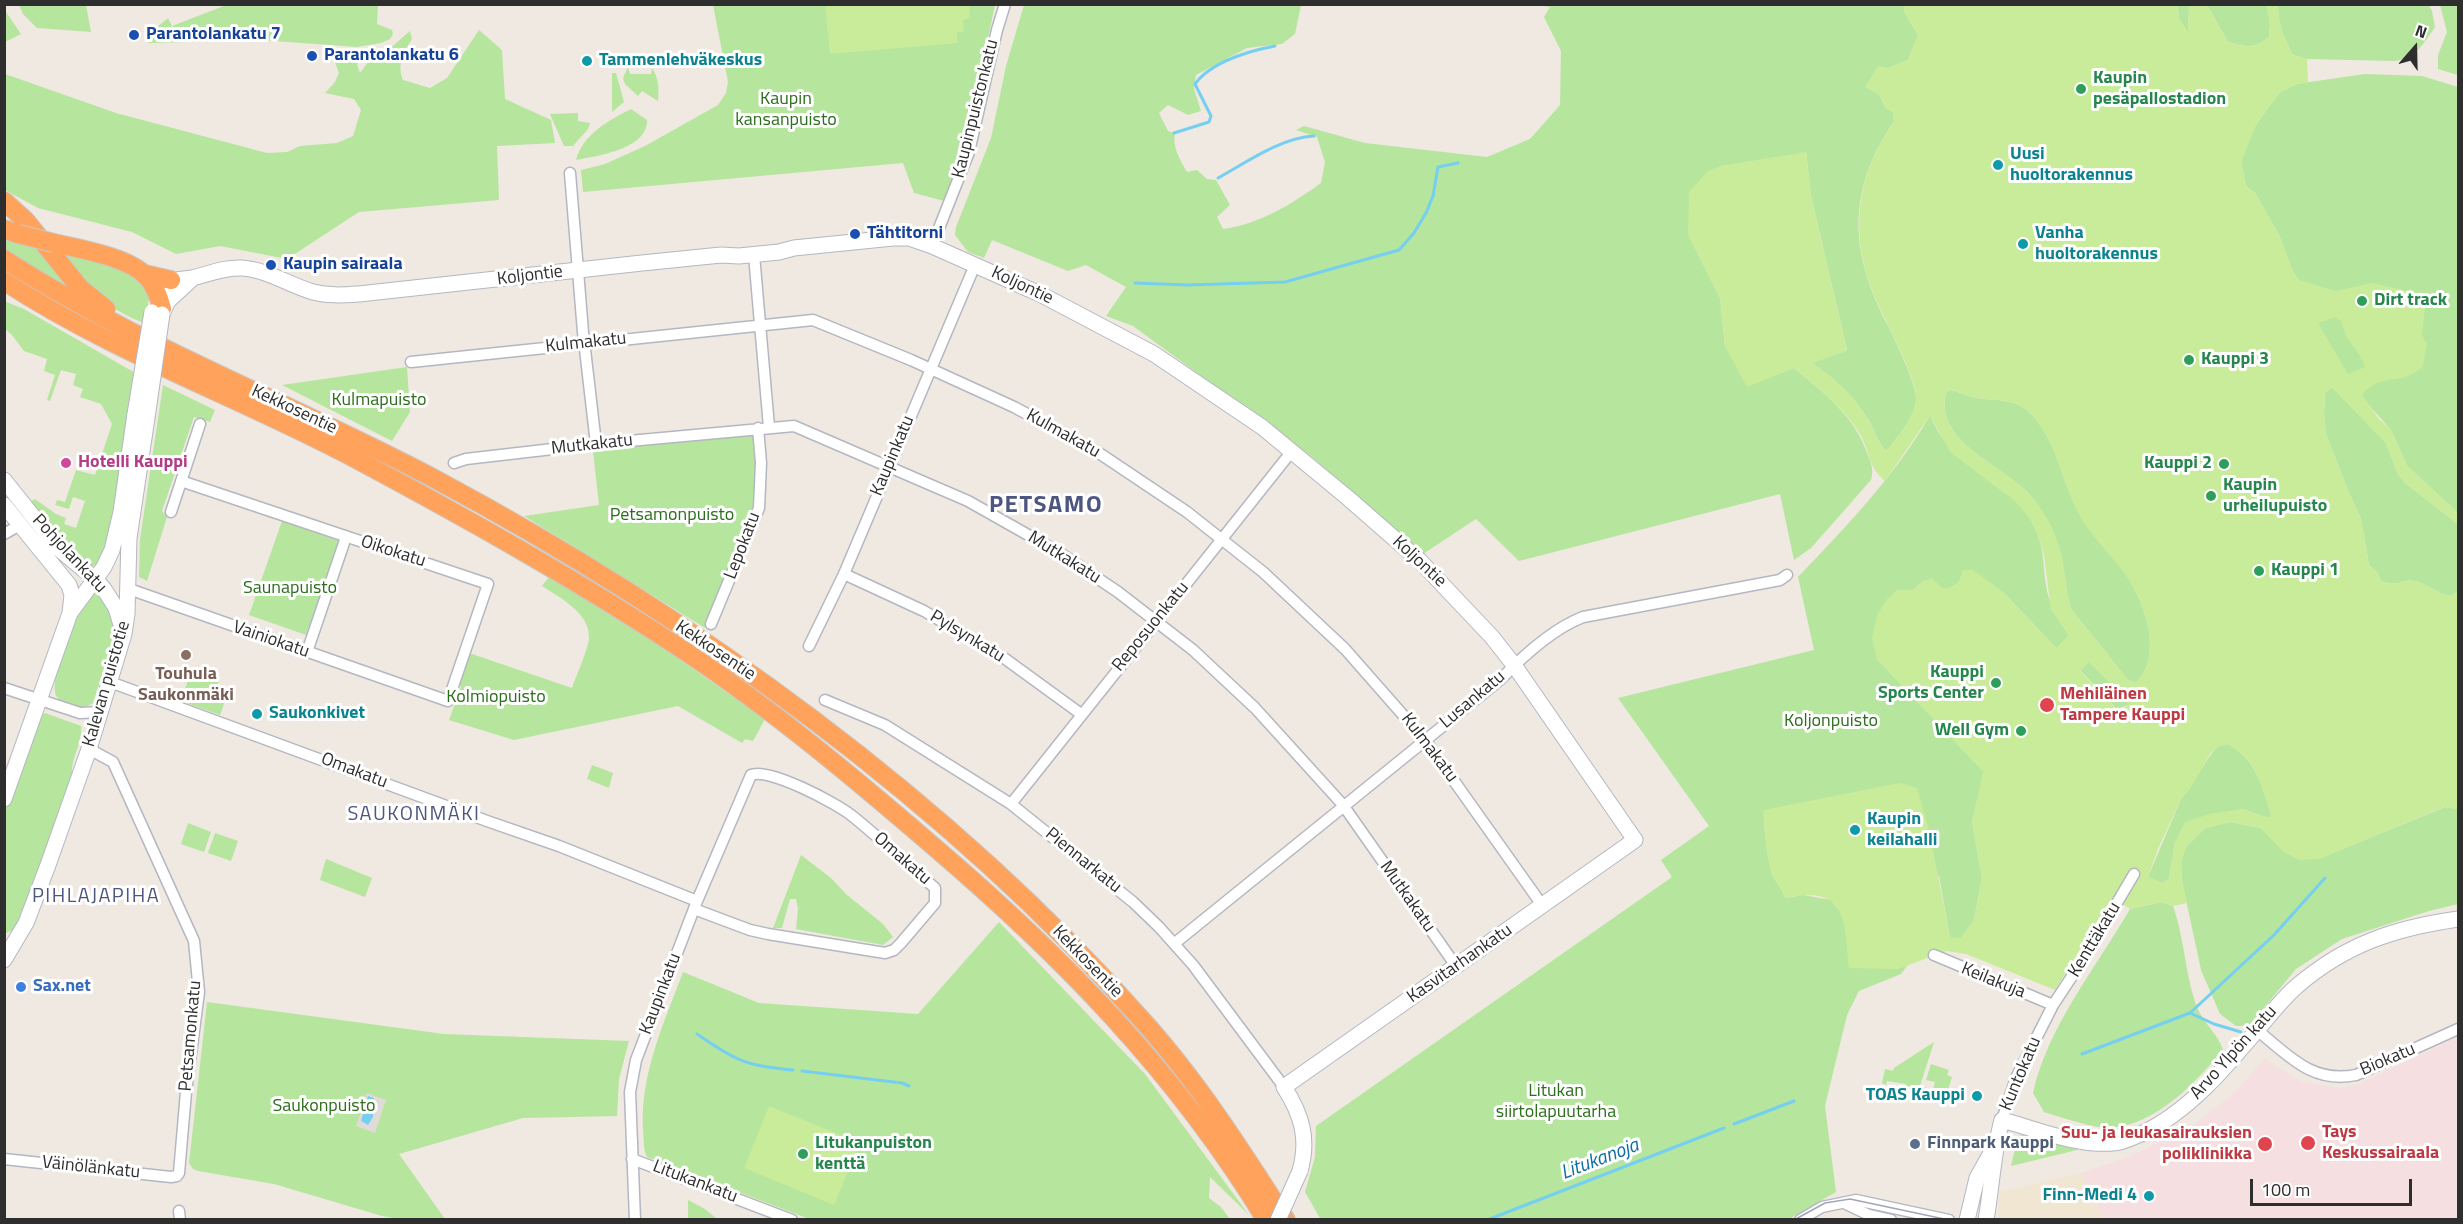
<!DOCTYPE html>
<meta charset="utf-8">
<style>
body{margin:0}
#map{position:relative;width:2463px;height:1224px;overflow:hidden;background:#efe9e1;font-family:"Titillium Web",sans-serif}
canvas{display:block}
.frame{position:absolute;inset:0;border:6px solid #2e2e2e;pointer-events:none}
.north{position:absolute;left:2385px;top:18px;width:60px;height:60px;-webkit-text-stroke:4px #fff;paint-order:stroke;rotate:20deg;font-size:16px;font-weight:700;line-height:24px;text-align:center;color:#2e2e2e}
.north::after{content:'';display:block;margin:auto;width:21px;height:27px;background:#2e2e2e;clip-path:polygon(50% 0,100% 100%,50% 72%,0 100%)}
.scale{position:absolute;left:2250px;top:1179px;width:162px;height:27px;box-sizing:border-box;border:3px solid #2e2e2e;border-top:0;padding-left:8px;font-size:18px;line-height:21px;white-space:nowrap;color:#2e2e2e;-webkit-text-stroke:4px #fff;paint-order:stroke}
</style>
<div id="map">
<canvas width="2463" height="1224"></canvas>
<div class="frame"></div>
<div class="north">N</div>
<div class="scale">100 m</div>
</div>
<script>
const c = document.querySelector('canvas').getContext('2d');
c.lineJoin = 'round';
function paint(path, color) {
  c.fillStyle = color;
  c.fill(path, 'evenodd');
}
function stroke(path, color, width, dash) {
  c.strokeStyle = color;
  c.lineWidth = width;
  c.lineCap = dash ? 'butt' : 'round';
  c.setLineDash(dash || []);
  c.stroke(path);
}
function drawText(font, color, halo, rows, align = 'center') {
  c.font = font + ' "Titillium Web",sans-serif';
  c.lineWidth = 6;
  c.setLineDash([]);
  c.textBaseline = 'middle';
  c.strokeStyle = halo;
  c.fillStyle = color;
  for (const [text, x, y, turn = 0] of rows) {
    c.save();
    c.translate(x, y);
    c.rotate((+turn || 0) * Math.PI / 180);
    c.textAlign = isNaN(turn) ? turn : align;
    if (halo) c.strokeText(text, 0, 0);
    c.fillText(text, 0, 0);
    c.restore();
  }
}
paint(new Path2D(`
 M2081,1173L2105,1219H1998L2000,1192Z`), '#f0e6d1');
paint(new Path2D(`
 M2458,1037V1219H2105L2081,1173L2126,1158L2191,1127L2234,1093L2265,1059L2299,1081L2340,1088L2357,1085Z`), '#f5dfe0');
paint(new Path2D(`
 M229,4L378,5L377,24L392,30L393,34L390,39L381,43L357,47L260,40L148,43L156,28L168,18L172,26Z
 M19,5H86L91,32L37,28L23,14Z
 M713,5H995L965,147L944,201L914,193L903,163L583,192L581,170L605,164L645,146L718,105L726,93L728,82Z
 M1024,5H1301L1295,34L1282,44L1247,48L1196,75L1194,89L1201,111L1188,115L1168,105L1159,113L1168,131L1175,133C1172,147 1180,160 1187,172L1197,170L1207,179L1216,180L1230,205L1217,217L1223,229C1260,224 1292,204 1321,183L1325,162L1317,137L1296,130L1304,126L1365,143L1487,157L1530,139L1560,105L1561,51L1544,17L1550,7L1536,5H1904V11L1918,35L1908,60L1889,68L1880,96L1886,108L1893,112L1894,121C1847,191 1849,250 1887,324C1894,337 1915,382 1916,396C1918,414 1897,438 1886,451C1877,442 1874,429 1868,419C1852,394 1835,379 1812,363L1847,350L1811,196L1806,152L1688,234L1720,298L1725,346L1736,364L1775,375L1794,368C1824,393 1854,415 1867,453C1871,463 1874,469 1871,480L1811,548L1794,560L1780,494L1519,561L1476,519L1423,554L1312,457L1133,326L1106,316L1126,287L1086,265L1068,271L992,240L984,258L968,252L955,235L956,227L991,138L1006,66Z
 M2177,5H2189L2188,33L2179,18Z
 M2207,5H2267L2270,25L2269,37C2253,50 2247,47 2228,42Z
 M2278,5H2429L2432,11L2435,27C2424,43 2416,58 2395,61L2307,59L2293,55C2284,38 2278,25 2278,5Z
 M2440,5H2458V75L2438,69V55L2447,32Z
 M4,9L21,34L5,42H4Z
 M479,30L502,50L505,99L551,120L555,143L497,146L499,200L359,212L287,259L220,246L176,254L132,232L38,208L5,190V74L116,113L267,153L287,152L300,146L337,143L353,136L361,110L354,99L325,93L335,82L339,73L332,54H369V56L361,58L357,65L360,73L370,59L387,51L410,31L412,39C403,53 397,64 403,80L430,88L447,78Z
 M628,67L630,74H651L652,68C659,78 659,90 658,101L642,91L638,96L625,84L623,78Z
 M612,73H616L624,102L612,112Z
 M2365,74L2422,76L2458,87V513L2407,466L2391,430L2368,404L2338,360L2324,336L2299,280L2293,272L2279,235L2255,193L2246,186L2241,162L2252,130L2280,92L2296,84Z
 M631,109L647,120C648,149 597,156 576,160C584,133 608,121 631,109Z
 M578,113V121L590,123L588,129L573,146H564L550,114Z
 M4,235L43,248L78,294L5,250Z
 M56,250L132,271L147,290L149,298L145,323C105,310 82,281 56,250Z
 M4,301L24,309L137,374L108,549L97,565L89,566L65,547L61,539L31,501L35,499L56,514L66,518L64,524L76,528L85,501L73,497L69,509L55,505L57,500L65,502L76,470L95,475L112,424L101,404L80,397L83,389L73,385L76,374L61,370L50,401L47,400L55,375L44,371L47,359L24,351L12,335L5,329Z
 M407,367L410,412L392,441L282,385Z
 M163,385L215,410L210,422L194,417L162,511L167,517L147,581L139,577L140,539Z
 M2332,387L2386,443L2398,474L2405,483L2458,524V591L2451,596C2438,595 2429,584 2415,581C2402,578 2397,588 2381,581L2378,573L2369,565L2361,519L2349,493L2326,434L2324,413L2325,393Z
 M1951,390C1960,392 1969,397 1977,398C1996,401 2014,398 2029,412C2058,440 2060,479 2079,513C2092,537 2113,555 2128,578C2146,605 2163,657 2136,683L2128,680L2072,610C2066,595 2066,581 2063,565C2059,539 2047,515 2030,495C2005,466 1933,442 1946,393Z
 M1929,417H1931C1953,471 2003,476 2030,519C2047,547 2041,566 2048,595C2052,610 2060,623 2069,635L2057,649L2003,592L1958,583L1949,588H1942L1925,580L1913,590H1897L1877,659L1984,772L1972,822L1982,878L1974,920L1961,938H1950L1939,876L1764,810C1763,823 1768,867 1774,878C1778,886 1783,889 1785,898L1803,895L1831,900L1843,915L1846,931L1898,969L1909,963L1901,974L1859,991L1847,1015L1825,1106L1836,1192L1789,1219L1321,1220L1305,1192L1315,1157L1316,1126L1672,877L1661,860L1709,826L1618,698L1814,650L1798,577C1846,527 1894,477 1929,417Z
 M755,433L756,483L753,507L705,628L524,516L599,505L593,451Z
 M282,521L339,541L306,635L249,615Z
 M549,577L659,645L765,719L753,741L745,739L742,743L678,706L514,740L449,720L461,687L459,683L469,653L572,688C576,676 589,648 589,637C589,612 560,598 542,586Z
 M94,592L104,599L117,628L93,703L83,708C75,706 62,704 57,697C46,679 80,605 94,592Z
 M2088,661L2128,700V705L2117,709L2080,670Z
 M191,671L219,681L216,688L228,692L220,715L181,701Z
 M45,713L81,726C83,743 71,757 72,774L30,899L16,928L7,933L4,932V814L39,718Z
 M2228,744C2256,759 2262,786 2271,814L2269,818L2242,809L2175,842L2169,879L2162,883L2148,877L2181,799C2191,788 2211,750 2219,746C2219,745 2228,744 2228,744Z
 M592,765L613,773L609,788L587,779Z
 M2445,807L2458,809V904L2429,911L2342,939L2296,969L2249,1026H2236L2220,1014L2201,970L2182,881L2181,863L2186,847L2205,828L2230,822L2261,828L2284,852L2318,859Z
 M188,823L211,832L204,852L181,844Z
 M215,833L238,841L231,861L208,853Z
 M801,855L831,878L847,895L883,924L893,937L883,945L796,929L798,909L796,899H790L782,928H773Z
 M326,859L372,878L365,897L320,880Z
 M2162,902L2173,906C2184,937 2185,971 2195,1002C2202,1023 2218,1033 2223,1050C2195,1083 2157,1124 2111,1128C2096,1129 2060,1117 2044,1112L2033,1093C2047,1028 2097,966 2130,909Z
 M999,922L1145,1074L1249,1215L1210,1177L1209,1198L1221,1207L1230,1219H809L647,1157C643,1149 644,1139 643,1129C640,1074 664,1023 683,972L759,1003L918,1014Z
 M207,1002L444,1034L629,1041L619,1079L617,1116L523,1118L399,1154L445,1219L407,1220L382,1216L274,1184L198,1171L193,1169L189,1163Z
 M1934,1042L1920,1086L1931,1089L1929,1093L1906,1088V1084L1887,1081L1886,1085L1882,1083L1885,1069L1893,1071L1894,1068Z
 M1931,1064L1949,1070L1947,1075L1952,1077L1947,1093L1933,1090L1935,1082L1926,1080Z
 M2023,1135L2078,1146L2077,1150L2011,1166L2018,1136Z
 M688,1200L705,1209L717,1219H688Z`), '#b6e59e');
paint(new Path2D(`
 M825,5H969L970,18L963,20L964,32H957L958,43L830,54Z
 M1904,5H2177L2179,18L2188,32L2189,5H2207L2228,42C2247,47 2253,50 2269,37L2270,25L2267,5H2278C2278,24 2284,38 2293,55L2307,59L2308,83L2296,84L2280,92L2257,123L2241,162L2246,186L2255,193L2279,235L2293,272L2299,280L2336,291L2372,283L2417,293L2426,299L2422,336L2427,344L2423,366C2402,388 2383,370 2362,395L2379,419L2391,430L2407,466L2458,513V524L2405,483L2398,474L2386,443L2332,388L2325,393L2324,413L2326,434L2349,493L2361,519L2369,565L2378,573L2381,581C2397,588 2402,578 2415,581C2429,584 2438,595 2451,596L2458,591V809L2444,807L2318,859L2299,860L2284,852L2261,828L2230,822L2205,828L2186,847L2181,863L2182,881L2187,903L2173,906L2162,902L2130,909L2113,897L2055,990L1966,954L1946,951L1898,969L1849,968C1844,919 1848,885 1785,898C1783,889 1778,886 1774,878C1768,867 1763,823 1764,810L1900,783L1917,788L1929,830L1950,937L1961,938L1974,920L1982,878L1972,822L1983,772L1877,659L1872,638L1877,615L1887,599L1897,590H1913L1925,580L1932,578L1942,588H1949L1958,583L1963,570H1973L2003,592L2056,648L2069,635L2051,610L2044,555L2039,538L2030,519L2016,502L1950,452L1931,417H1929L1885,481C1867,465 1871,455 1861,436C1845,408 1819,389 1794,368L1747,387L1725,346L1720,298L1688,234L1689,192L1708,171L1720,166L1806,152L1811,196L1847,351L1812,363C1836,379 1852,394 1868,419C1874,430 1877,442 1886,451C1897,438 1918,414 1916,395C1915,379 1893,335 1885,319C1849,249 1849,188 1894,121L1893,112L1886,108L1880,96L1865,87L1878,66L1889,68L1908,60L1918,35L1904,11ZM2335,317L2342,322C2344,341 2360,350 2365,367L2348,374L2318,323ZM1952,390C1960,392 1969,397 1978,398C1996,401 2015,398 2029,412C2057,442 2061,476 2077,511C2090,536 2111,554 2127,577C2146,603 2163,657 2136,683L2128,680L2072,610C2066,595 2066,581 2063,565C2059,539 2048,515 2030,495C2005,466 1933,442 1946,393ZM2089,662L2128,700V705L2123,709H2117L2080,671ZM2228,744C2256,759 2262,786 2271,814L2269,818L2242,809L2209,814L2185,822L2175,842L2169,879L2162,883L2148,877L2158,849L2181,799L2190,789L2210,754L2219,746Z
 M769,1106L860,1143L834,1205L744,1168Z`), '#c9ec9a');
paint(new Path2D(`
 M367,1093L386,1100L375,1133L356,1126Z`), '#dfdcd8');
paint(new Path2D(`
 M368,1096L374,1098L373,1117L368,1125L361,1121Z`), '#75cff0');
stroke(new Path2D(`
 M1174,133L1209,122L1211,116L1195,84C1211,62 1249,51 1275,46
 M1218,178C1247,162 1280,138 1314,136
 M1135,283L1187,285L1285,282L1399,250L1414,233L1426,213L1433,196L1438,167L1458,163
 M2190,1013L2214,1024L2241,1032
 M697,1034C736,1061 746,1066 793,1070
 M2082,1054L2190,1013L2274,935L2325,878
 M802,1071L902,1083L909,1086
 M1734,1124L1794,1101
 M1487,1220L1724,1128`), '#75cff0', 3);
const street = new Path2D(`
 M570,173L583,332L596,444
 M932,246L969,152L997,30L1005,4
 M754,255L769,427
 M411,362L813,320L911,360L1014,407L1096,451L1187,512L1263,572L1345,649L1425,740L1542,905
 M454,463L466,459L596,444L794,426L968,501L1060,553L1118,592L1193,650L1255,708L1343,805L1456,966
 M171,512L200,424
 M4,534L20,525
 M844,574L924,611L1004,658L1081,714
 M129,589L448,701L488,584L181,481
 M711,624L759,508L761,463L758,428
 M809,646L844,574L975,265
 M307,652L346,537
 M110,682L487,821L559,846L697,901
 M4,688L80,713L99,712
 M825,700L885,725L1011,804L1133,902L1159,927L1193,965L1284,1087
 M1011,804L1292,451
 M1175,943L1501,679C1524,655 1552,629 1583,617L1780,580L1787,575
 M1934,955L2053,1005
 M2257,1030C2288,1055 2312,1084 2356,1075L2458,1029
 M2002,1120L2016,1078L2053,1005L2088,952L2134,874
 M4,1159L171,1177L177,1176L179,1173L186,1092L199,992L194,941L113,762L89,749
 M632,1159L792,1220
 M1844,1203L1869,1215L1891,1220
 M179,1211L180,1220
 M635,1220L630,1092L636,1060L697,901L751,775C768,767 836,803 851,815C880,838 907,864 935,888V903L901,943L894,950L885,953L768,934L750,930L694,909
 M1800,1220L1822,1207L1856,1200L1949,1220`);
const secondary = new Path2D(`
 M162,287C172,278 179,280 192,278C209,274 224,267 242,268C268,270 289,285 313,292C328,296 343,295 359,294L642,263L721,255L739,256L779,252L794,248L893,238H909L932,246L1042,295L1154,354L1262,427L1348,498L1420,561L1492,637L1514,665L1635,840L1284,1087C1302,1115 1309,1139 1300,1171
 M162,314L168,301L193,278
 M4,480L59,549L95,579L104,589L116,608L122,628
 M4,505L69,585L72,595L70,613
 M4,799L70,613L104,567L112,550L121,512L135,414
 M4,960L26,923L48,865L89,749L124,634L127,614L129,538L147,418
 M1967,1220L1977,1178L1995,1146
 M1986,1220C1992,1186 1993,1152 2002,1120C2036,1129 2076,1146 2113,1143C2123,1143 2133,1137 2143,1133C2189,1111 2225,1068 2257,1030C2270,1015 2282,999 2297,986C2346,944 2395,928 2458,919`);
const highway = new Path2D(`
 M4,201L26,221L80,288L106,309
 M4,229L18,234
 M54,243C80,249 128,257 146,276C155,285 159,297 162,309
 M4,259C140,347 291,403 433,478C692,616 948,801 1143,1021C1197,1081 1242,1151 1286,1220
 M145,274L171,280
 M4,281C114,353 239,397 354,458C468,519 579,581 686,652C773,710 853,777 932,845C1062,956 1176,1072 1266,1220`);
stroke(street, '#b4b7c1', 13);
stroke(secondary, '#b4b7c1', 17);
stroke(highway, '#c9c9c9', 20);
stroke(street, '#fff', 10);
stroke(secondary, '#fff', 15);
stroke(highway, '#ffa35c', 18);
stroke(new Path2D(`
 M1794,1220L1825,1203L1850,1199L1949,1220`), '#a3a6b8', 1.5);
const secondaryBridge = new Path2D(`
 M135,414L152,312
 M147,418L162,314
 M1278,1220L1300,1171`);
const highwayBridge = new Path2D(`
 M18,234L54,243`);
stroke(secondaryBridge, '#b4b7c1', 17, []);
stroke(highwayBridge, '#c9c9c9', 20, []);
stroke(secondaryBridge, '#fff', 15);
stroke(highwayBridge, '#ffa35c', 18);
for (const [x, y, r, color] of [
 [134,35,6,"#1a4fb4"],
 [312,56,6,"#1a4fb4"],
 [587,61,6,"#0f9aa8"],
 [2081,89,6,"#2e9e5b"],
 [1998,165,6,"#0f9aa8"],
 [855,234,6,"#1a4fb4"],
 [2023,244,6,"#0f9aa8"],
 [271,265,6,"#1a4fb4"],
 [2362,301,6,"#2e9e5b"],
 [2189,360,6,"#2e9e5b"],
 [66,463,6,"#d1479c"],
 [2224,464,6,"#2e9e5b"],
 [2211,496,6,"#2e9e5b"],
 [2259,571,6,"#2e9e5b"],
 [186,655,6,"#8d6e63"],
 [1996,683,6,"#2e9e5b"],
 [2047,705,8,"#e0444e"],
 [257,714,6,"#0f9aa8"],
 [2021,731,6,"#2e9e5b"],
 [1855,830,6,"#0f9aa8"],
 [21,987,6,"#3f7fe0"],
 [1977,1096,6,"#0f9aa8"],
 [2308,1143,8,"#e0444e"],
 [1915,1144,6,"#5c6f8a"],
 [2265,1144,8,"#e0444e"],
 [803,1154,6,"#2e9e5b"],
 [2149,1196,6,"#0f9aa8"]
]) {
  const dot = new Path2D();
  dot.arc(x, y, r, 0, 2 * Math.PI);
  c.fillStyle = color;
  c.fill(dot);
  stroke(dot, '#fff', 2);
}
drawText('bold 18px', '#164399', '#fff', [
 ["Parantolankatu 7",146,35],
 ["Parantolankatu 6",324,56],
 ["Tähtitorni",867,234],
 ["Kaupin sairaala",283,265]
], 'left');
drawText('bold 18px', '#0d838f', '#fff', [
 ["Tammenlehväkeskus",599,61],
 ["Uusi",2010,155],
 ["huoltorakennus",2010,176],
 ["Vanha",2035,234],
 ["huoltorakennus",2035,255],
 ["Saukonkivet",269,714],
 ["Kaupin",1867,820],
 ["keilahalli",1867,841],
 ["TOAS Kauppi",1965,1096,"right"],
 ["Finn-Medi 4",2137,1196,"right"]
], 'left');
drawText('bold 18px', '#27864d', '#fff', [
 ["Kaupin",2093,79],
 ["pesäpallostadion",2093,100],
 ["Dirt track",2374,301],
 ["Kauppi 3",2201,360],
 ["Kauppi 2",2212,464,"right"],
 ["Kaupin",2223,486],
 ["urheilupuisto",2223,507],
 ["Kauppi 1",2271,571],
 ["Kauppi",1984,673,"right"],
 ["Sports Center",1984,694,"right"],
 ["Well Gym",2009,731,"right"],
 ["Litukanpuiston",815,1144],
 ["kenttä",815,1165]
], 'left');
drawText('18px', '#2c6e1b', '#fff', [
 ["Kaupin",786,100],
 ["kansanpuisto",786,121],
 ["Kulmapuisto",379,401],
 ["Petsamonpuisto",672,516],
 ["Saunapuisto",290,589],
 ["Kolmiopuisto",496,698],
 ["Koljonpuisto",1831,722],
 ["Litukan",1556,1092],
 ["siirtolapuutarha",1556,1113],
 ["Saukonpuisto",324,1107]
]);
drawText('18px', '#2e2e2e', '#fff', [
 ["Kaupinpuistonkatu",976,109,-76],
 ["Koljontie",530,276,-7],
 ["Koljontie",1022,286,25],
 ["Kulmakatu",586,343,-6],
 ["Kekkosentie",294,410,25],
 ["Kulmakatu",1063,434,29],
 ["Mutkakatu",592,445,-6],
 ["Kaupinkatu",893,456,-67],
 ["Lepokatu",743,546,-69],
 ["Oikokatu",393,552,18],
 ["Pohjolankatu",69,554,47],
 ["Mutkakatu",1064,558,32],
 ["Koljontie",1419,562,43],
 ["Reposuonkatu",1151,627,-51],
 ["Pylsynkatu",967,637,31],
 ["Vainiokatu",271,640,19],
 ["Kekkosentie",715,651,34],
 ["Kalevan puistotie",107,684,-74],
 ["Lusankatu",1473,700,-40],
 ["Kulmakatu",1429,748,53],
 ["Omakatu",354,771,21],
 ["Omakatu",902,859,41],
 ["Piennarkatu",1083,861,39],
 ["Mutkakatu",1407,897,55],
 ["Kenttäkatu",2095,940,-59],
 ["Kekkosentie",1087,962,46],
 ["Kasvitarhankatu",1460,964,-35],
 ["Keilakuja",1993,981,22],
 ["Kaupinkatu",661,994,-69],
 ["Petsamonkatu",191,1036,-85],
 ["Arvo Ylpön katu",2234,1053,-48],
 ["Biokatu",2388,1060,-23],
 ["Kuntokatu",2021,1074,-67],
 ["Väinölänkatu",91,1168,6],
 ["Litukankatu",695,1182,21]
]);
drawText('bold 18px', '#b23c85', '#fff', [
 ["Hotelli Kauppi",78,463]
], 'left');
drawText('bold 18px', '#785e54', '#fff', [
 ["Touhula",186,675],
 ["Saukonmäki",186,696]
]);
drawText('bold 18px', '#be3a42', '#fff', [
 ["Mehiläinen",2060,695],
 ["Tampere Kauppi",2060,716],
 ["Tays",2322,1133],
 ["Keskussairaala",2322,1154],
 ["Suu- ja leukasairauksien",2252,1134,"right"],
 ["poliklinikka",2252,1155,"right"]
], 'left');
drawText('bold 18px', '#366cbe', '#fff', [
 ["Sax.net",33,987]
], 'left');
drawText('bold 18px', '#4e5e75', '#fff', [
 ["Finnpark Kauppi",1927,1144]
], 'left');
c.letterSpacing = '1.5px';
drawText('20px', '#4d5680', '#fff', [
 ["SAUKONMÄKI",414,815],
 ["PIHLAJAPIHA",96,897]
]);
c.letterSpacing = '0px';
drawText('italic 20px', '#0d6fa3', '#fff', [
 ["Litukanoja",1600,1160,-21]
]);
c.letterSpacing = '1.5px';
drawText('bold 24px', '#4d5680', '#fff', [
 ["PETSAMO",1046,506]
]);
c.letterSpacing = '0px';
</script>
